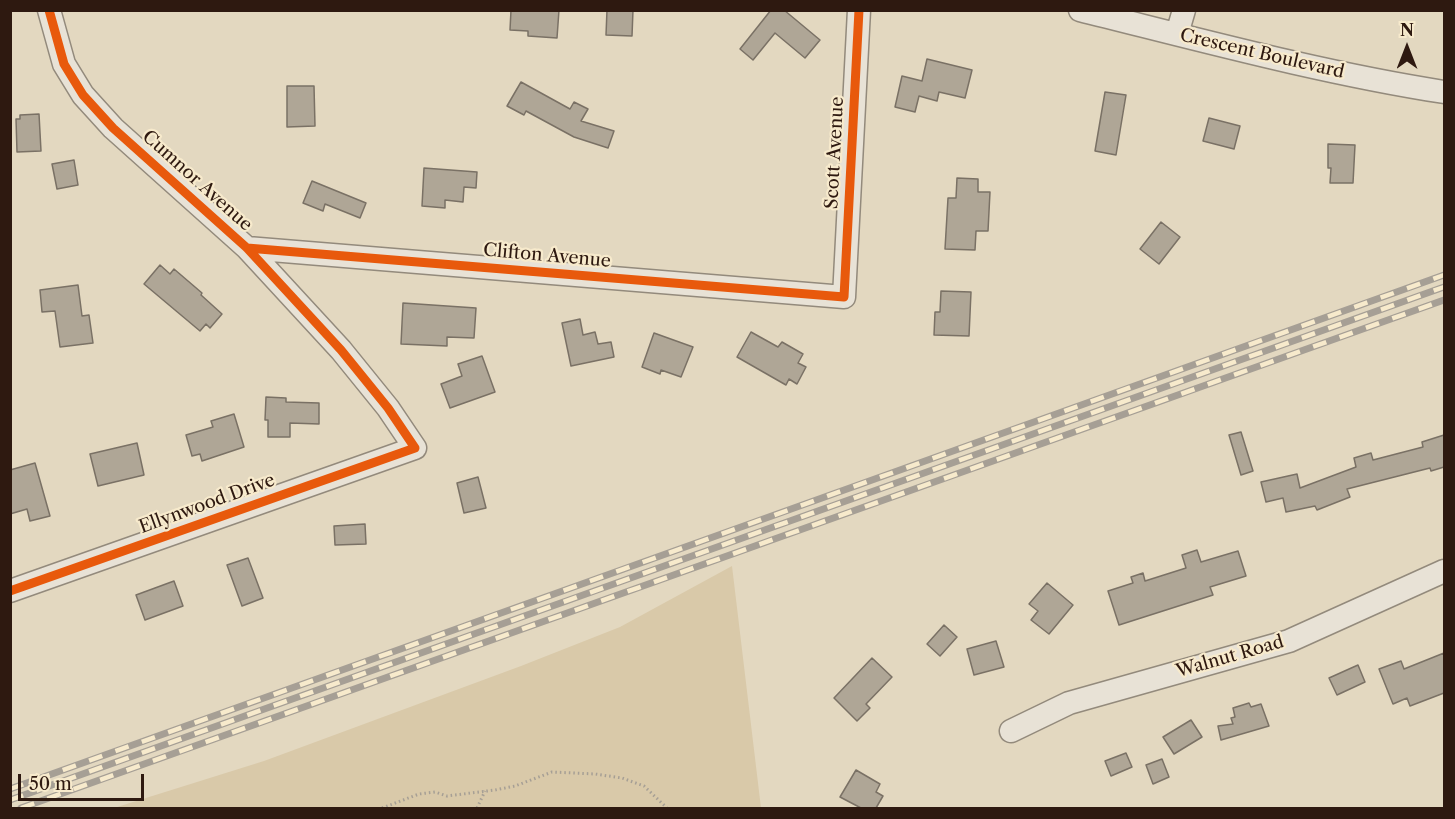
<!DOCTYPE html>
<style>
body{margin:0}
#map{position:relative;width:1455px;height:819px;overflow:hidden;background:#e3d8c0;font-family:"Libre Caslon Text",serif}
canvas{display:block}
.frame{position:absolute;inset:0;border:12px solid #2e1910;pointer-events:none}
.north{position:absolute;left:1377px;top:18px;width:60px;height:60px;-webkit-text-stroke:4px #f7eacc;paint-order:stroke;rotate:0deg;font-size:16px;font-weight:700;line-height:24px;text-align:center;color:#2e1910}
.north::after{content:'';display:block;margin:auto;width:21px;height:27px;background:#2e1910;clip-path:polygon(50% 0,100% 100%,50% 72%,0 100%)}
.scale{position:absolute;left:18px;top:774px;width:126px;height:27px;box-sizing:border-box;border:3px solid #2e1910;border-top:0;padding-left:8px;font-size:18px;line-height:21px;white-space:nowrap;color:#2e1910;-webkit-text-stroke:4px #f7eacc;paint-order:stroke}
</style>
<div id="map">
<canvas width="1455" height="819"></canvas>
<div class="frame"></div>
<div class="north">N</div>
<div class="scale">50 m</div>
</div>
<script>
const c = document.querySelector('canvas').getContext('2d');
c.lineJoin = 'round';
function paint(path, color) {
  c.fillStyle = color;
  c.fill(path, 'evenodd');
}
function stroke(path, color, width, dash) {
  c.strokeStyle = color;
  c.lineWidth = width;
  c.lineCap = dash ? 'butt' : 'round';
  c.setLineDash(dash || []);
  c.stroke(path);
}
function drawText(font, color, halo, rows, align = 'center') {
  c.font = font + ' "Libre Caslon Text",serif';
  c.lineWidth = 4.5;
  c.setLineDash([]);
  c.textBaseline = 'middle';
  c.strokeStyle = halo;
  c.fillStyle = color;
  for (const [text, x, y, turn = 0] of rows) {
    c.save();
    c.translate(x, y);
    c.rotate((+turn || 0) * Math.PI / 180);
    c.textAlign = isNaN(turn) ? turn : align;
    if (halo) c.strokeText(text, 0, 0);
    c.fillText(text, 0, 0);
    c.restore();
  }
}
paint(new Path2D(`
 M732,566L761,808H114L264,761L521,666L620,627Z`), '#d9c9a9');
const building = new Path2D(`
 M511,10H559L557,38L528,36V31L510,30Z
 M607,10H633L632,36L606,35Z
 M771,10H784L820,40L805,58L775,33L753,60L740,49Z
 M927,59L972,70L965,98L939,92L937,101L919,96L915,112L895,107L902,76L922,81Z
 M521,82L570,109L574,102L588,109L581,121L614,131L608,148L574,137L526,111L524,115L507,106Z
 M287,86H314L315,126L287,127Z
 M1105,92L1126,95L1116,155L1095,151Z
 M39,114L41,151L17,152L16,119H20V115Z
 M1209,118L1240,126L1234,149L1203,141Z
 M1328,144L1355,145L1353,183H1330L1331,168H1328Z
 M74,160L78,185L57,189L52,164Z
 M424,168L477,172L476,188L464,187L463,202L445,200V208L422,206Z
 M957,178L978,179V192H990L988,231H976L975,250L945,249L948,198H956Z
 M312,181L366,203L360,218L325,204L323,211L303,203Z
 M1161,222L1180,237L1159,264L1140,249Z
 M160,265L170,274L174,269L202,293L201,295L222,314L210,328L206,324L200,331L144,284Z
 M78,285L82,316L89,315L93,343L60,347L55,311L42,312L40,290Z
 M941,291L971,292L969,336L934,335L935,312H940Z
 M403,303L476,308L474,338L447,337V346L401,344Z
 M580,319L583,335L595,332L598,344L611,342L614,357L571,366L562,323Z
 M751,332L778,347L782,342L803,354L798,363L806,367L797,384L789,379L786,385L737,357Z
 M654,333L693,347L681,377L661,370L660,374L642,367Z
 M482,356L495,392L450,408L441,384L462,376L458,364Z
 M266,397L286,398V402L319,403V424L290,423V437H268V420H265Z
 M234,414L244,447L202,461L200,454L192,456L186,435L213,427L211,421Z
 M1241,432L1253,471L1241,475L1229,435Z
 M1444,435V467L1431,471L1430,468L1347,489L1350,497L1317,510L1315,506L1286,512L1283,498L1266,502L1261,482L1297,474L1300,488L1356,467L1354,458L1371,453L1373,460L1423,447L1422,442Z
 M137,443L144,475L98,486L90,454Z
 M35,463L50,516L30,521L27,509L10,514V470Z
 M478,477L486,508L464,513L457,483Z
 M365,524L366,544L335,545L334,526Z
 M1197,550L1201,562L1238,551L1246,576L1210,587L1213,595L1119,625L1108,591L1133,583L1131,577L1143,573L1145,581L1186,568L1182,555Z
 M248,558L263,598L242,606L227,565Z
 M174,581L183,606L145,620L136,595Z
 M1047,583L1073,605L1049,634L1031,620L1038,611L1029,604Z
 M944,625L957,637L940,656L927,644Z
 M996,641L1004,667L974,675L967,649Z
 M1444,653V693L1410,706L1407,698L1393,704L1379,669L1401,661L1404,669Z
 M872,658L892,677L866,704L870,708L857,721L834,698Z
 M1358,665L1365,682L1337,695L1329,678Z
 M1249,703L1251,707L1261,704L1269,726L1221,740L1218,726L1233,724L1231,718L1235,717L1233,708Z
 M1191,720L1202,737L1174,754L1163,737Z
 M1126,753L1132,767L1111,776L1105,761Z
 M1162,759L1169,777L1153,784L1146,765Z
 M856,770L880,784L876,792L883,796L876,808H861L840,797Z`);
paint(building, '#afa696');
stroke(building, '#7a7165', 1.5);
const minor = new Path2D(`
 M1080,10C1201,40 1322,73 1444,92
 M1177,34L1184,10
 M247,248L844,297L859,10
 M10,591L415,448L388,408L341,350L247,248L113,128L83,95L64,64L49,10
 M1011,731L1069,703L1289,641L1444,571`);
stroke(minor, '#938a7c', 25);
stroke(new Path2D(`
 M382,808L419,794L435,792L447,796L495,790L515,786L552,772L595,774L622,778L644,786L667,808
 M477,808L485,791`), '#a69f95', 3, [1.5, 3]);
stroke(minor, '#e8e2d6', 22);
const rail = new Path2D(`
 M10,789L1444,275
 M10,800L1444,287
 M21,808L1444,300`);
stroke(rail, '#a69f95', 7);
stroke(rail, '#f7eacc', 4.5, [14]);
stroke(new Path2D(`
 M247,248L844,297L859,10
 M10,591L415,448L388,408L341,350L247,248L113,128L83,95L64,64L49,10`), '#e8590c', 9);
drawText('18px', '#2e1910', '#f7eacc', [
 ["Crescent Boulevard",1262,54,13],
 ["Scott Avenue",835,153,-87],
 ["Cumnor Avenue",197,181,42],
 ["Clifton Avenue",547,256,5],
 ["Ellynwood Drive",207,504,-20],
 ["Walnut Road",1230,657,-16]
]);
</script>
